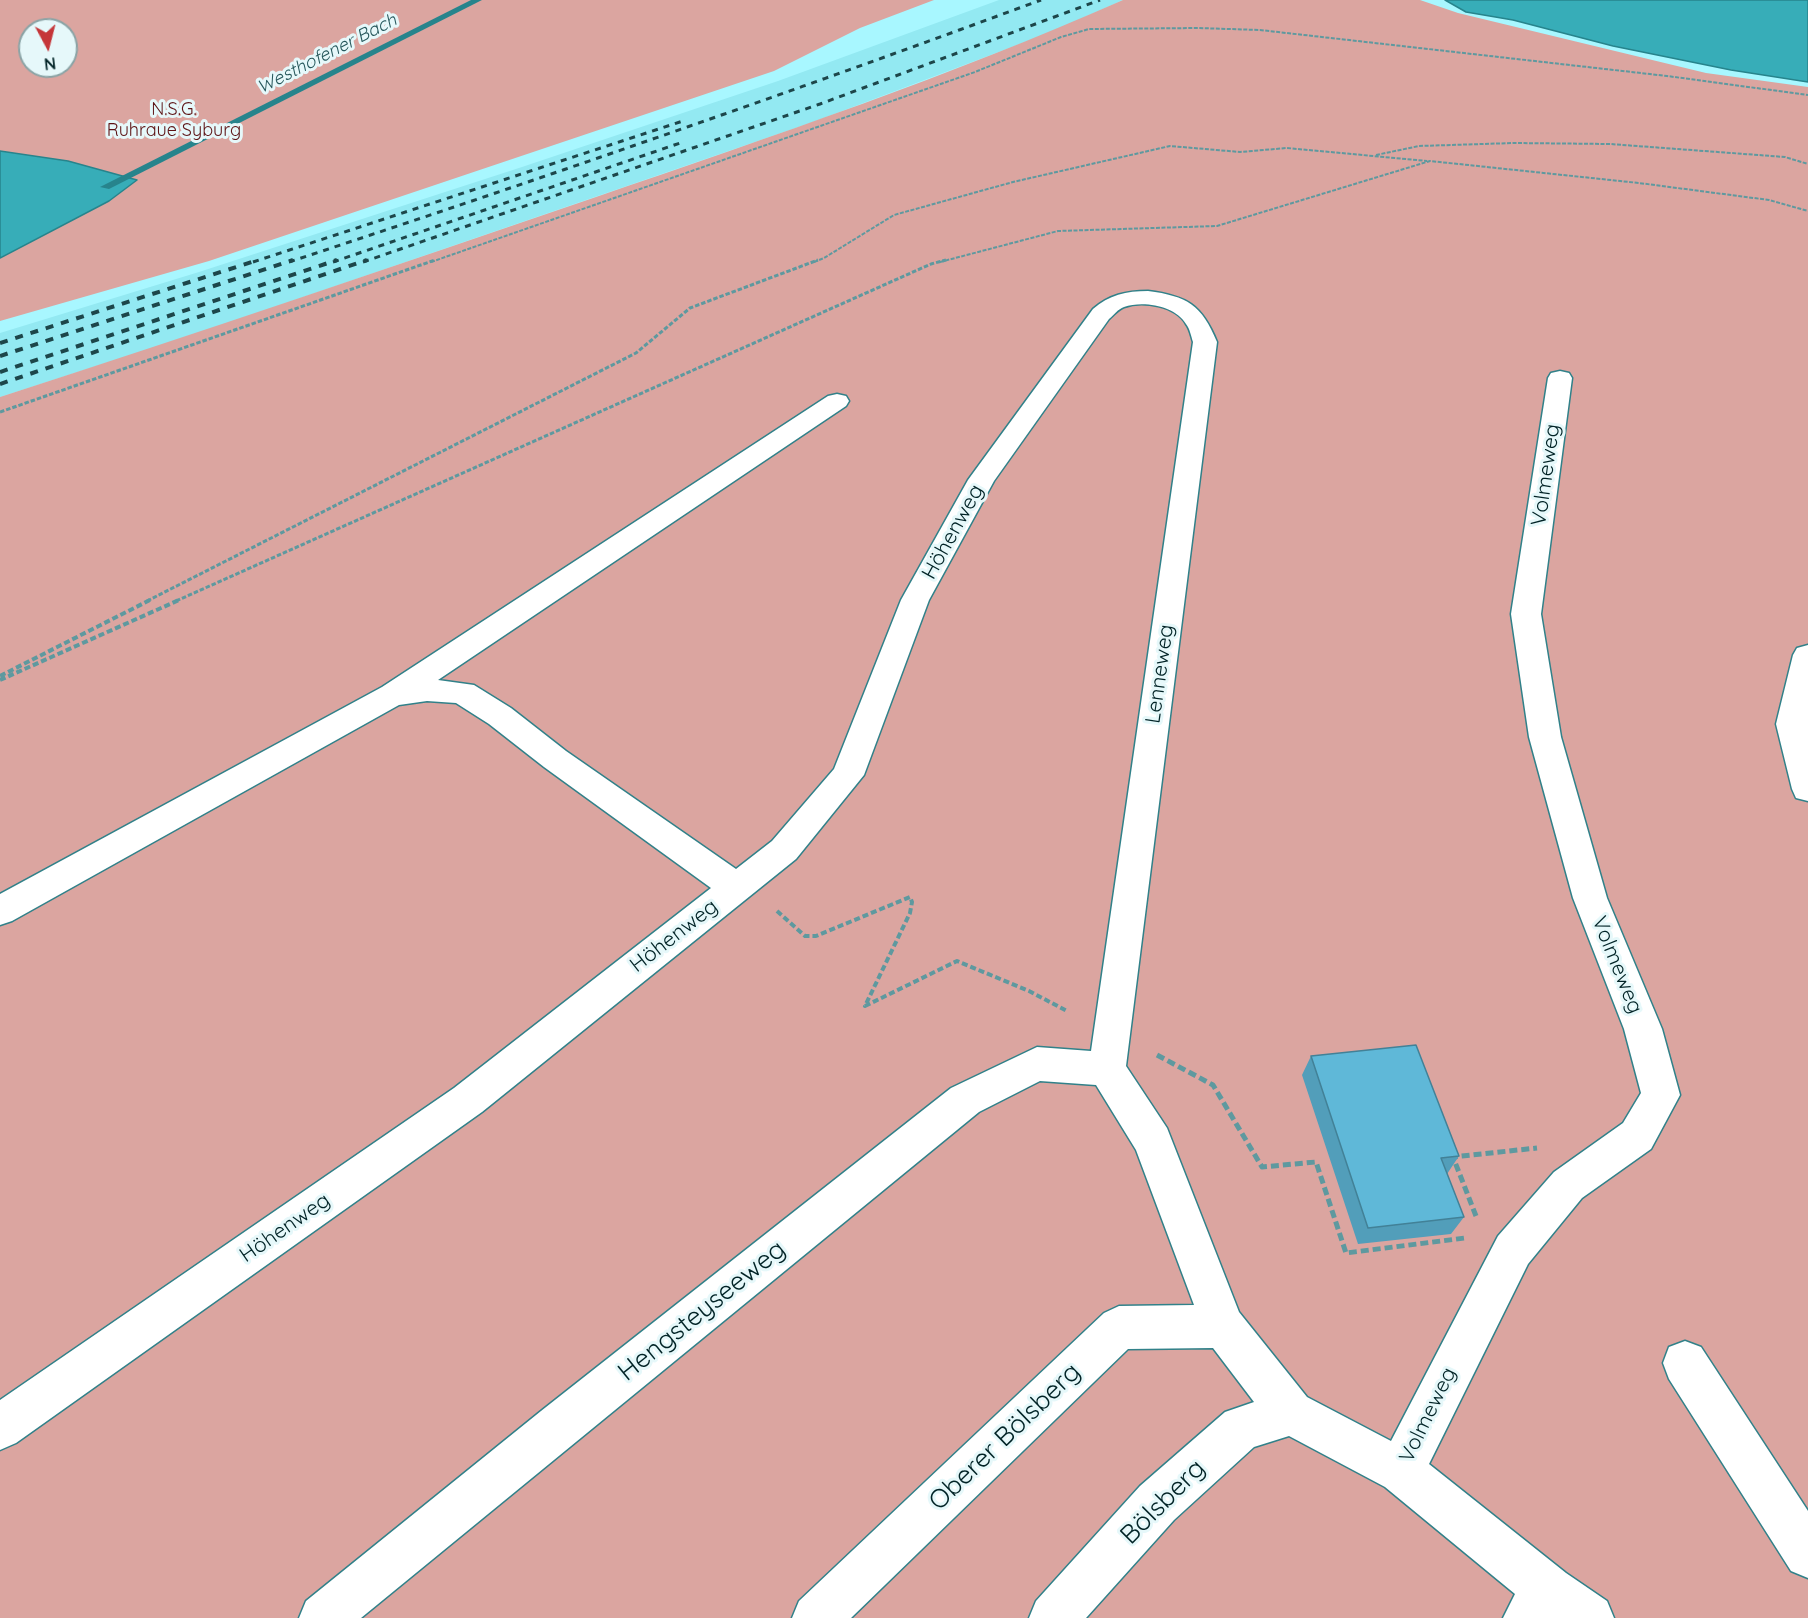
<!DOCTYPE html>
<meta charset="utf-8">
<style>
body{margin:0}
#map{position:relative;width:1808px;height:1618px;overflow:hidden;background:#a8f7ff;font-family:Quicksand,sans-serif}
canvas{display:block}
.north{position:absolute;left:18px;top:18px;width:60px;height:60px;box-sizing:border-box;background:#e6f8fa;border:2px solid #8aa3a5;border-radius:50%;rotate:173deg;font-size:16px;font-weight:700;line-height:24px;text-align:center;color:#012326}
.north::after{content:'';display:block;margin:auto;width:21px;height:27px;background:#c53639;clip-path:polygon(50% 0,100% 100%,50% 72%,0 100%)}
</style>
<div id="map">
<canvas width="1808" height="1618"></canvas>
<div class="north">N</div>
</div>
<script>
const c = document.querySelector('canvas').getContext('2d');
c.lineJoin = 'round';
function paint(path, color) {
  c.fillStyle = color;
  c.fill(path, 'evenodd');
}
function stroke(path, color, width, dash) {
  c.strokeStyle = color;
  c.lineWidth = width;
  c.lineCap = dash ? 'butt' : 'round';
  c.setLineDash(dash || []);
  c.stroke(path);
}
function drawText(font, color, halo, rows, align = 'center') {
  c.font = font + ' Quicksand,sans-serif';
  c.lineWidth = 6;
  c.setLineDash([]);
  c.textBaseline = 'middle';
  c.strokeStyle = halo;
  c.fillStyle = color;
  for (const [text, x, y, turn = 0] of rows) {
    c.save();
    c.translate(x, y);
    c.rotate((+turn || 0) * Math.PI / 180);
    c.textAlign = isNaN(turn) ? turn : align;
    if (halo) c.strokeText(text, 0, 0);
    c.fillText(text, 0, 0);
    c.restore();
  }
}
paint(new Path2D(`
 M999,0H1123L1049,33L813,122L193,335L0,397V333L199,272L522,167L778,81Z`), '#93e9f2');
paint(new Path2D(`
 M0,0H934L860,28L774,71L209,261L0,321ZM30,30H66V66H30Z
 M1123,0H1420L1458,13L1706,73L1808,87V1618H0V397C199,333 397,265 596,197C773,136 951,76 1123,0Z`), '#dba5a0');
const water = new Path2D(`
 M1445,0H1808V82L1731,70L1613,46L1513,20L1466,12Z
 M0,151L68,161L137,180L109,201L0,258Z`);
paint(water, '#37adb8');
stroke(water, '#27848c', 1.5);
paint(new Path2D(`
 M471,0H482L109,189L100,187Z`), '#27848c');
const service = new Path2D(`
 M1148,291C1187,296 1202,305 1217,342L1126,1066L1167,1128L1239,1312L1307,1397L1391,1441L1498,1236L1554,1172L1623,1123L1641,1093L1624,1029L1573,898L1529,737L1511,614L1548,378L1551,373L1560,371L1569,373L1572,378L1541,614L1561,737L1607,898L1662,1029L1680,1095L1651,1149L1582,1198L1528,1264L1429,1464L1566,1573L1607,1601L1614,1618H1503L1515,1594L1385,1487L1289,1436L1254,1447L1174,1520L1086,1618H1029L1036,1601L1140,1486L1225,1412L1254,1402L1213,1348L1128,1349L851,1618H792L799,1601L1104,1313L1119,1306L1194,1305L1136,1150L1096,1085L1040,1081L979,1112L361,1618H299L306,1601L541,1411L951,1088L1037,1047L1091,1051L1193,342C1191,336 1190,329 1186,324C1176,306 1143,300 1124,307C1118,309 1114,315 1109,319L994,481L929,600L864,775L796,859L482,1112L16,1443L0,1450V1400L454,1088L711,888L544,767L489,724L456,703L427,701L399,705L12,921L0,925V894L382,687L828,396L837,394L846,396L849,401L846,406L438,680L474,685L511,708L566,751L736,869L772,841L834,769L901,600L968,480L1093,309C1109,295 1126,291 1148,291Z
 M1808,645V801L1796,798L1792,789L1776,724L1793,655L1797,648Z
 M1685,1341L1701,1347L1808,1511V1578L1791,1571L1669,1379L1663,1363L1669,1347Z`);
stroke(service, '#318189', 3);
stroke(new Path2D(`
 M1376,155L1419,146L1514,143L1610,144L1785,157L1808,164
 M431,262L975,72L1061,37L1089,29L1198,28L1260,30L1667,76L1808,95
 M814,262L824,258L894,215L1013,182L1170,146L1240,152L1287,148L1427,161
 M940,262L1058,231L1217,226L1430,161L1639,183L1769,200L1808,211`), '#5e999f', 2, [4, 1.5]);
stroke(new Path2D(`
 M0,412L435,260
 M147,601L636,353L690,308L818,260
 M176,601L931,264L946,260`), '#5e999f', 3, [4.5, 2]);
stroke(new Path2D(`
 M0,676L150,600
 M0,680L179,600
 M777,911L805,936H816L910,897L912,902L910,913L865,1006L957,961L1029,991L1067,1011`), '#5e999f', 4, [6, 3]);
stroke(new Path2D(`
 M1157,1055L1213,1085L1262,1167L1316,1162L1346,1253L1465,1238
 M1476,1216L1453,1157L1537,1148`), '#5e999f', 5, [8, 4]);
paint(service, '#fff');
stroke(new Path2D(`
 M253,262L683,121
 M289,262C541,179 792,92 1041,0
 M333,262L683,142
 M363,262L820,104L1100,0`), '#1d464a', 3, [6, 6]);
stroke(new Path2D(`
 M0,343L258,260
 M0,356L293,260
 M0,372L337,260
 M0,384L367,260`), '#1d464a', 4, [8, 8]);
paint(new Path2D(`
 M1311,1056L1459,1156L1447,1174L1464,1217L1451,1234L1358,1244L1302,1075Z`), '#529eba');
const building = new Path2D(`
 M1416,1045L1459,1156L1441,1158L1464,1217L1368,1228L1311,1056Z`);
paint(building, '#5fb8d8');
stroke(building, '#428197', 1.5);
drawText('italic 18px', '#26575b', '#e6f8fa', [
 ["Westhofener Bach",327,54,-27]
]);
drawText('18px', '#5d1315', '#e6f8fa', [
 ["N.S.G.",174,110],
 ["Ruhraue Syburg",174,131]
]);
drawText('21px', '#012326', '#e6f8fa', [
 ["Volmeweg",1546,475,-82],
 ["Höhenweg",953,532,-61],
 ["Lenneweg",1160,674,-82],
 ["Höhenweg",674,936,-38],
 ["Volmeweg",1617,965,68],
 ["Höhenweg",285,1228,-35],
 ["Volmeweg",1428,1415,-64]
]);
drawText('26px', '#012326', '#e6f8fa', [
 ["Hengsteyseeweg",702,1311,-39],
 ["Oberer Bölsberg",1005,1437,-44],
 ["Bölsberg",1163,1502,-45]
]);
</script>
